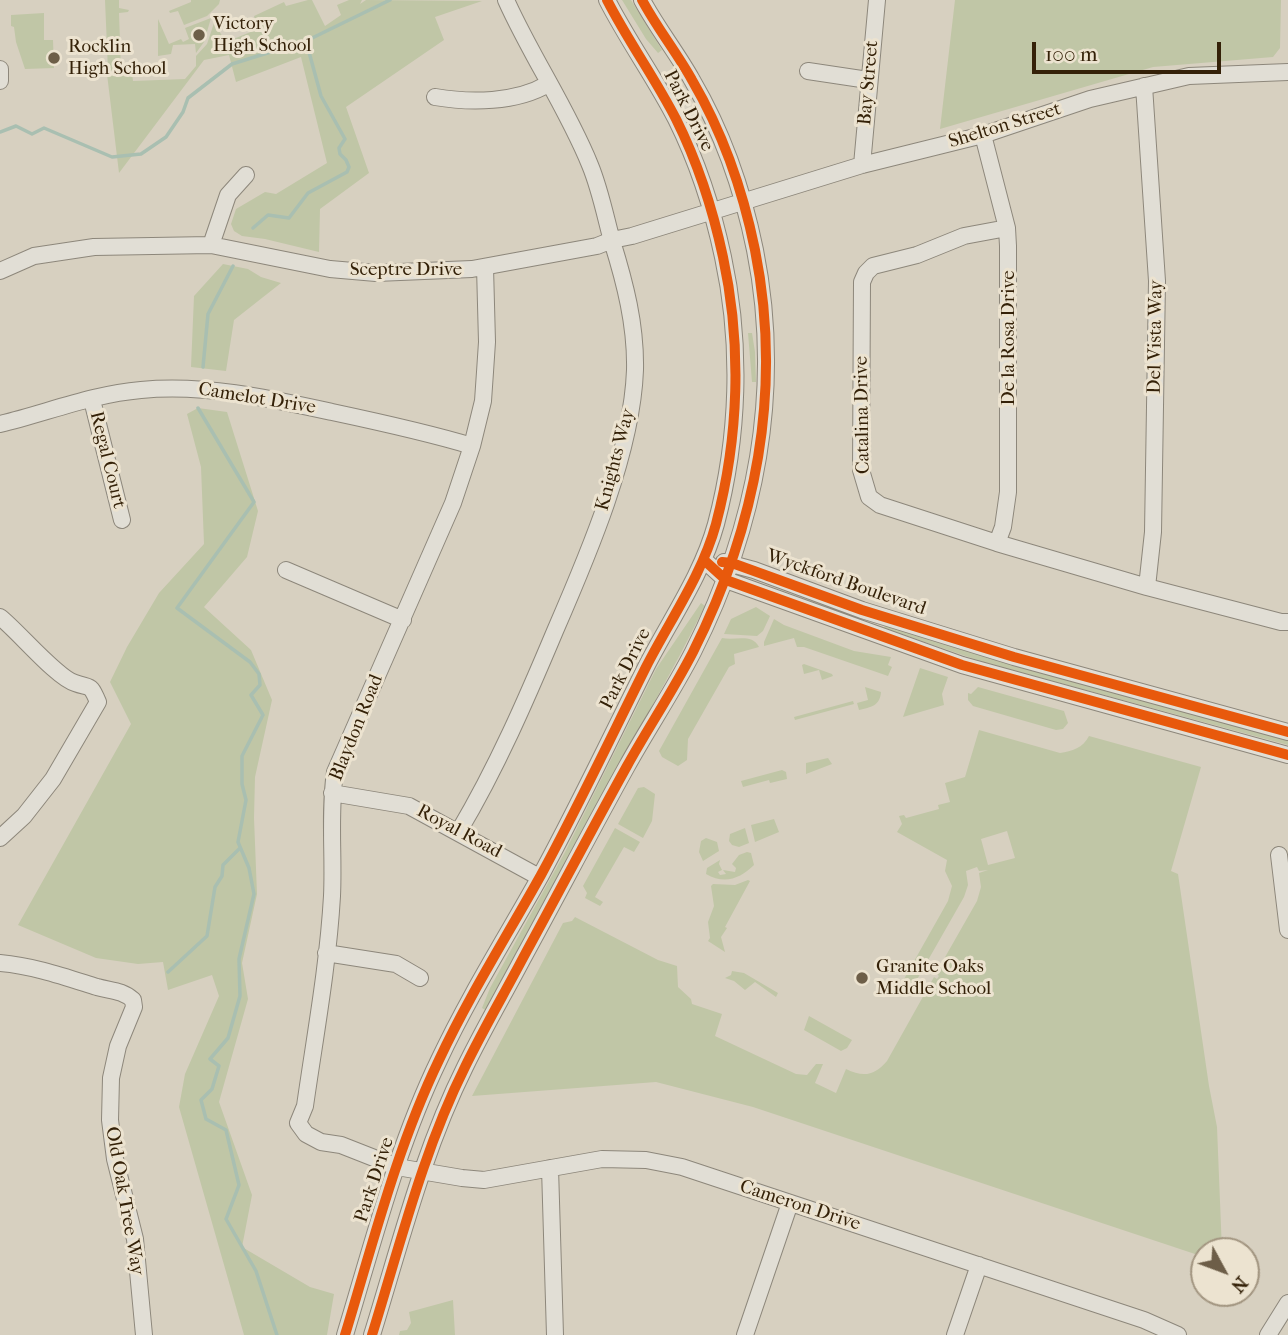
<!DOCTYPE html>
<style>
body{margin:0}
#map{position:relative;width:1288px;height:1335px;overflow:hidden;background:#d7d0c0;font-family:"IM FELL French Canon",serif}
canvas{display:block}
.north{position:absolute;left:1190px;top:1237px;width:70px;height:70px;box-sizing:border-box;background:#ece3d0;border:2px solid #a29580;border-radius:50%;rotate:131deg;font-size:19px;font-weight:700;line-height:28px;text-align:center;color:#342108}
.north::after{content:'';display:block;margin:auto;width:24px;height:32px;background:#6d5e48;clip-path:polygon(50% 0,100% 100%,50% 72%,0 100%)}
.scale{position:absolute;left:1032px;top:42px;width:189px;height:32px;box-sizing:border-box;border:4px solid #342108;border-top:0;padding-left:9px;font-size:21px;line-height:24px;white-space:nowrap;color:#342108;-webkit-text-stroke:5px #ece3d0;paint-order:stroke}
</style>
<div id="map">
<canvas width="1288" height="1335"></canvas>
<div class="north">N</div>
<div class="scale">100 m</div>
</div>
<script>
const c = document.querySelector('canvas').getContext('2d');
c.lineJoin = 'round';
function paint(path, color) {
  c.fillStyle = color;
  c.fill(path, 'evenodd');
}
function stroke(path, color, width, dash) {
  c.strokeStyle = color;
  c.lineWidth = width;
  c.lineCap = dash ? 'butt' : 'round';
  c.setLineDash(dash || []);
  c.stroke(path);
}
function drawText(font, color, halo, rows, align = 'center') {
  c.font = font + ' "IM FELL French Canon",serif';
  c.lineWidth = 6;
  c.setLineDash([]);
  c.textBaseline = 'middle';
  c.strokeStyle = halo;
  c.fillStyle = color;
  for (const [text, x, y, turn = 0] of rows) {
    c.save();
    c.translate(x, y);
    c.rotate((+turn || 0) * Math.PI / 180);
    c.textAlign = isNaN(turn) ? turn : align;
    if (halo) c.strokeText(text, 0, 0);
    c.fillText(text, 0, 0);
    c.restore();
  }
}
paint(new Path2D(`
 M105,0H119V8L129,10L128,12L119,13L121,70L108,71Z
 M191,0H220L219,4L207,16L184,25L178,11L170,13L169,11L191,2Z
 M308,0H312L325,26L341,15L337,5L349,0H362L360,4L366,0L482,1L435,17L444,40L346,107L369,173L320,209L319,252L265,239L242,236L234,231L231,224L236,209L265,192L276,194L327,163L301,57L236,82L229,55L204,60L119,173L107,74L132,73L133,81L185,79L196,66V56L207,44L214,23L226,42L258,29L254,16L284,2L286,6Z
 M622,0H631L662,50L658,53L646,39Z
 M955,0H1281L1280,48L1273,57L1153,67L940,129Z
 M44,13V40H53L54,68L25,69L16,42L14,27L11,26V15Z
 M211,18L204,42L196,53L195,44L173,45L171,54L158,56V19L169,44L181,39L183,42L189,39L185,28Z
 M223,264L248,269L261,277L281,283L234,320L226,371L191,367L194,296Z
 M748,333H752L755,352L756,382H752Z
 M198,408L227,412L258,511L247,557L204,607L251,650L272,700L255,777L254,818L257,894L242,963L248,999L219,1102L252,1195L242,1247L310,1287L334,1294L327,1335H244L179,1107L185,1074L219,996L212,975L168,990L163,962L138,964L96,958L18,925L131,724L110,682L127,647L159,593L204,544L201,467L187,414Z
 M701,603L705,606L681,653L487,1011L482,1008L490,988L565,852L656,669Z
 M756,607L770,616L763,631L757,636L724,634L731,619Z
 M774,619L784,625L854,651L891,657L888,665L892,667L888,676L804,647H797L794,638L764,646V642Z
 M885,625L1288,737V745L983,662L884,628Z
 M722,638C735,641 752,633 759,647L734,654L735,664L729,667L688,739L687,760L678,766L662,757L659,751Z
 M804,664L832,674L833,676L822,680L819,670L804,674L802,665Z
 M920,668L948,677L942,694L944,705L903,717Z
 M865,687L881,692C880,706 871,707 859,710L857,703L868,700Z
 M978,687L1064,711L1068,723L1063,729L1056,730L973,706L968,700V693L971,694Z
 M853,701L854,704L795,720L794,717Z
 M979,730L1060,753C1072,751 1083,748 1089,736L1201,767L1171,871L1178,874L1209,1086L1217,1127L1222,1251H1204V1257L753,1107L656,1082L472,1096L563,923L572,921L575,917L658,960L677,966L678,987L691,999L692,1004L722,1014L715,1036L796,1074L807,1075L816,1064H823L815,1083L836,1093L846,1069C864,1078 875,1075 887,1061L934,977L937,979L939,976L936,973L977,901L981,887L979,873L988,870L979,871L977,867L966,871L968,885L964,897L915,983L913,984L904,979L948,901L952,886L945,871L947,860L897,832L902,824L899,816L904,815L906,818L939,809L938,805L950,802L945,783L965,777ZM1007,831L1015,858L988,865L981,839Z
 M828,758L832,764L806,774V763Z
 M782,770L786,772L787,779L770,783L769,780L743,787L741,781Z
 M644,787L655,794L652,821L643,838L618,824L638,788Z
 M774,819L779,832L755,842L751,825Z
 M615,828L640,842L634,852L624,847L595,897L603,902L600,906L585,898L587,893L583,886Z
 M745,828L749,843L739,847L732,845L729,841L730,834Z
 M706,838L717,842L719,851L703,861L699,852L701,841Z
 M747,852L751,853L754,865C741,878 725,885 706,874L707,868L720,860L719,864L722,870L718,872L720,875L726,874L723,870L735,872L736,868L732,864L739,855Z
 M748,880L750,881L725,927L727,928L721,937L725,952L708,941L710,938L708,922L714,906L711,886L713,884L735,885Z
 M732,971L744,973L778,993L776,997L755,982L745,990L734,981L725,978L731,975Z
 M809,1016L852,1040L847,1048L841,1051L804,1030Z
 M453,1300L455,1335H399L400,1331L407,1330L411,1323L409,1312Z`), '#c0c6a6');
stroke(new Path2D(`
 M0,132L16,126L32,134L44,128L112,157L141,154L166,137L183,112L188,98L232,64L306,41L390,0
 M253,228L268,215L289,218L308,193L347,172L349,167L346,160L340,154L339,148L345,139L321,96L306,41
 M203,367L208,314L233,266
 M198,408L254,502L177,608L250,662L259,674L260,685L251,695L263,715L242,756V784L246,800L238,842L249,868L254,894L239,959L240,996L228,1038L210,1059L219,1066L212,1089L201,1100L206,1119L226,1130L239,1185L226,1219L256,1271L277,1335
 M168,972L207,936L215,887L222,876L223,865L240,848`), '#a9bfb1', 3.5);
const minor = new Path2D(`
 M0,69V81
 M808,71L868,80
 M1144,86L1157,281L1153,532L1147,587
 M435,97C470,103 516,103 548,84
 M983,135L1007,228L1008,246V492L1003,527L997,543
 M862,165L877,0
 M1007,228L964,236L917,255L873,266L866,273L862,282L861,470L869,497L880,505L997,543L1147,587L1281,622H1288
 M211,245L228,195L246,175
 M485,267L487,342L485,372L483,401L472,446L453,503L335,772C329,814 334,855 332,896C328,966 315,1036 305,1106L298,1123L306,1134L321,1142L341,1145L397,1167L462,1178L484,1180L602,1159L646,1160L682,1167L1144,1320L1178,1335
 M0,271L34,256L94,247L211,245L330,269L376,273L472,269L597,246L612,240L632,236L862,165L983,135L1090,99L1189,76L1288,72
 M92,400L122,520
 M0,424C46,413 93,394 141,390C206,384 268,398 332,412C379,422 426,432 472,446
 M704,560L726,580L962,665L1288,755
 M724,562L754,570L862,610L1014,657L1288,732
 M286,570L403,620
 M0,617C18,631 57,678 75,683C91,689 90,683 98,702L53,779L24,816L0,838
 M332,793L409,806L539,877
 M459,831C497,767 526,700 555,631C588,555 632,453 635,370C636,325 625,283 612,241C605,215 600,189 590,165C567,108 531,56 506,0
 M1279,855L1288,930
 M326,953L396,964L420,978
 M0,963C34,966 65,977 97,987C111,991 122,990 133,1000L134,1007L118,1046L111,1078L110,1120L115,1159L135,1239L144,1335
 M550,1168L555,1335
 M345,1335C373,1243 397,1147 439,1060C469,996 507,936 541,875C578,807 611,737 646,667C670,620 702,575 716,524C739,437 742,345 723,257C713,210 698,163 676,119C655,78 628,41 607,0
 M372,1335C400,1245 423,1151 465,1067C483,1030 504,994 523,958C558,894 592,829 627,766C648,728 673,691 693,652C756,527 783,390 755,250C743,191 723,133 692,80C677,53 657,28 642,0
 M745,1335L790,1203
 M955,1335L979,1265
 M1268,1335L1288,1303`);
stroke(minor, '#8d877b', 18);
stroke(minor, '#e1ded5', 16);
stroke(new Path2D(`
 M704,560L726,580L962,665L1288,755
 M722,562L732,563L862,610L1014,657L1288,732
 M345,1335C373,1243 397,1147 439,1060C469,996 507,936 541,875C578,807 611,737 646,667C670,620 702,575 716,524C739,437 742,345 723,257C713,210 698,163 676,119C655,78 628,41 607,0
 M372,1335C400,1245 423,1151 465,1067C483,1030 504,994 523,958C558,894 592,829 627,766C648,728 673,691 693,652C756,527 783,390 755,250C743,191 723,133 692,80C677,53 657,28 642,0`), '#e8590c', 10);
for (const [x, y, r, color] of [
 [199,35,7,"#6d5e48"],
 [54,58,7,"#6d5e48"],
 [862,978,7,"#6d5e48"]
]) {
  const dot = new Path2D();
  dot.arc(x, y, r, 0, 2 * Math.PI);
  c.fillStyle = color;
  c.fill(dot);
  stroke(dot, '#ece3d0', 2.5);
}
drawText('19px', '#342108', '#ece3d0', [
 ["Victory",213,24],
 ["High School",213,46],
 ["Rocklin",68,47],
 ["High School",68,69],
 ["Granite Oaks",876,967],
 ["Middle School",876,989]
], 'left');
drawText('19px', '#342108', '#ece3d0', [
 ["Bay Street",869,83,-85],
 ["Park Drive",688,111,63],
 ["Shelton Street",1005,126,-17],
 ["Sceptre Drive",406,270],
 ["Del Vista Way",1156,337,-89],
 ["De la Rosa Drive",1009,338,-90],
 ["Camelot Drive",257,399,9],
 ["Catalina Drive",863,415,-91],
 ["Regal Court",107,460,76],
 ["Knights Way",616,460,-75],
 ["Wyckford Boulevard",846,583,19],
 ["Park Drive",626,669,-63],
 ["Blaydon Road",357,728,-68],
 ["Royal Road",459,832,28],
 ["Park Drive",375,1180,-72],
 ["Old Oak Tree Way",124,1201,80],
 ["Cameron Drive",800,1206,18]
]);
</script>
